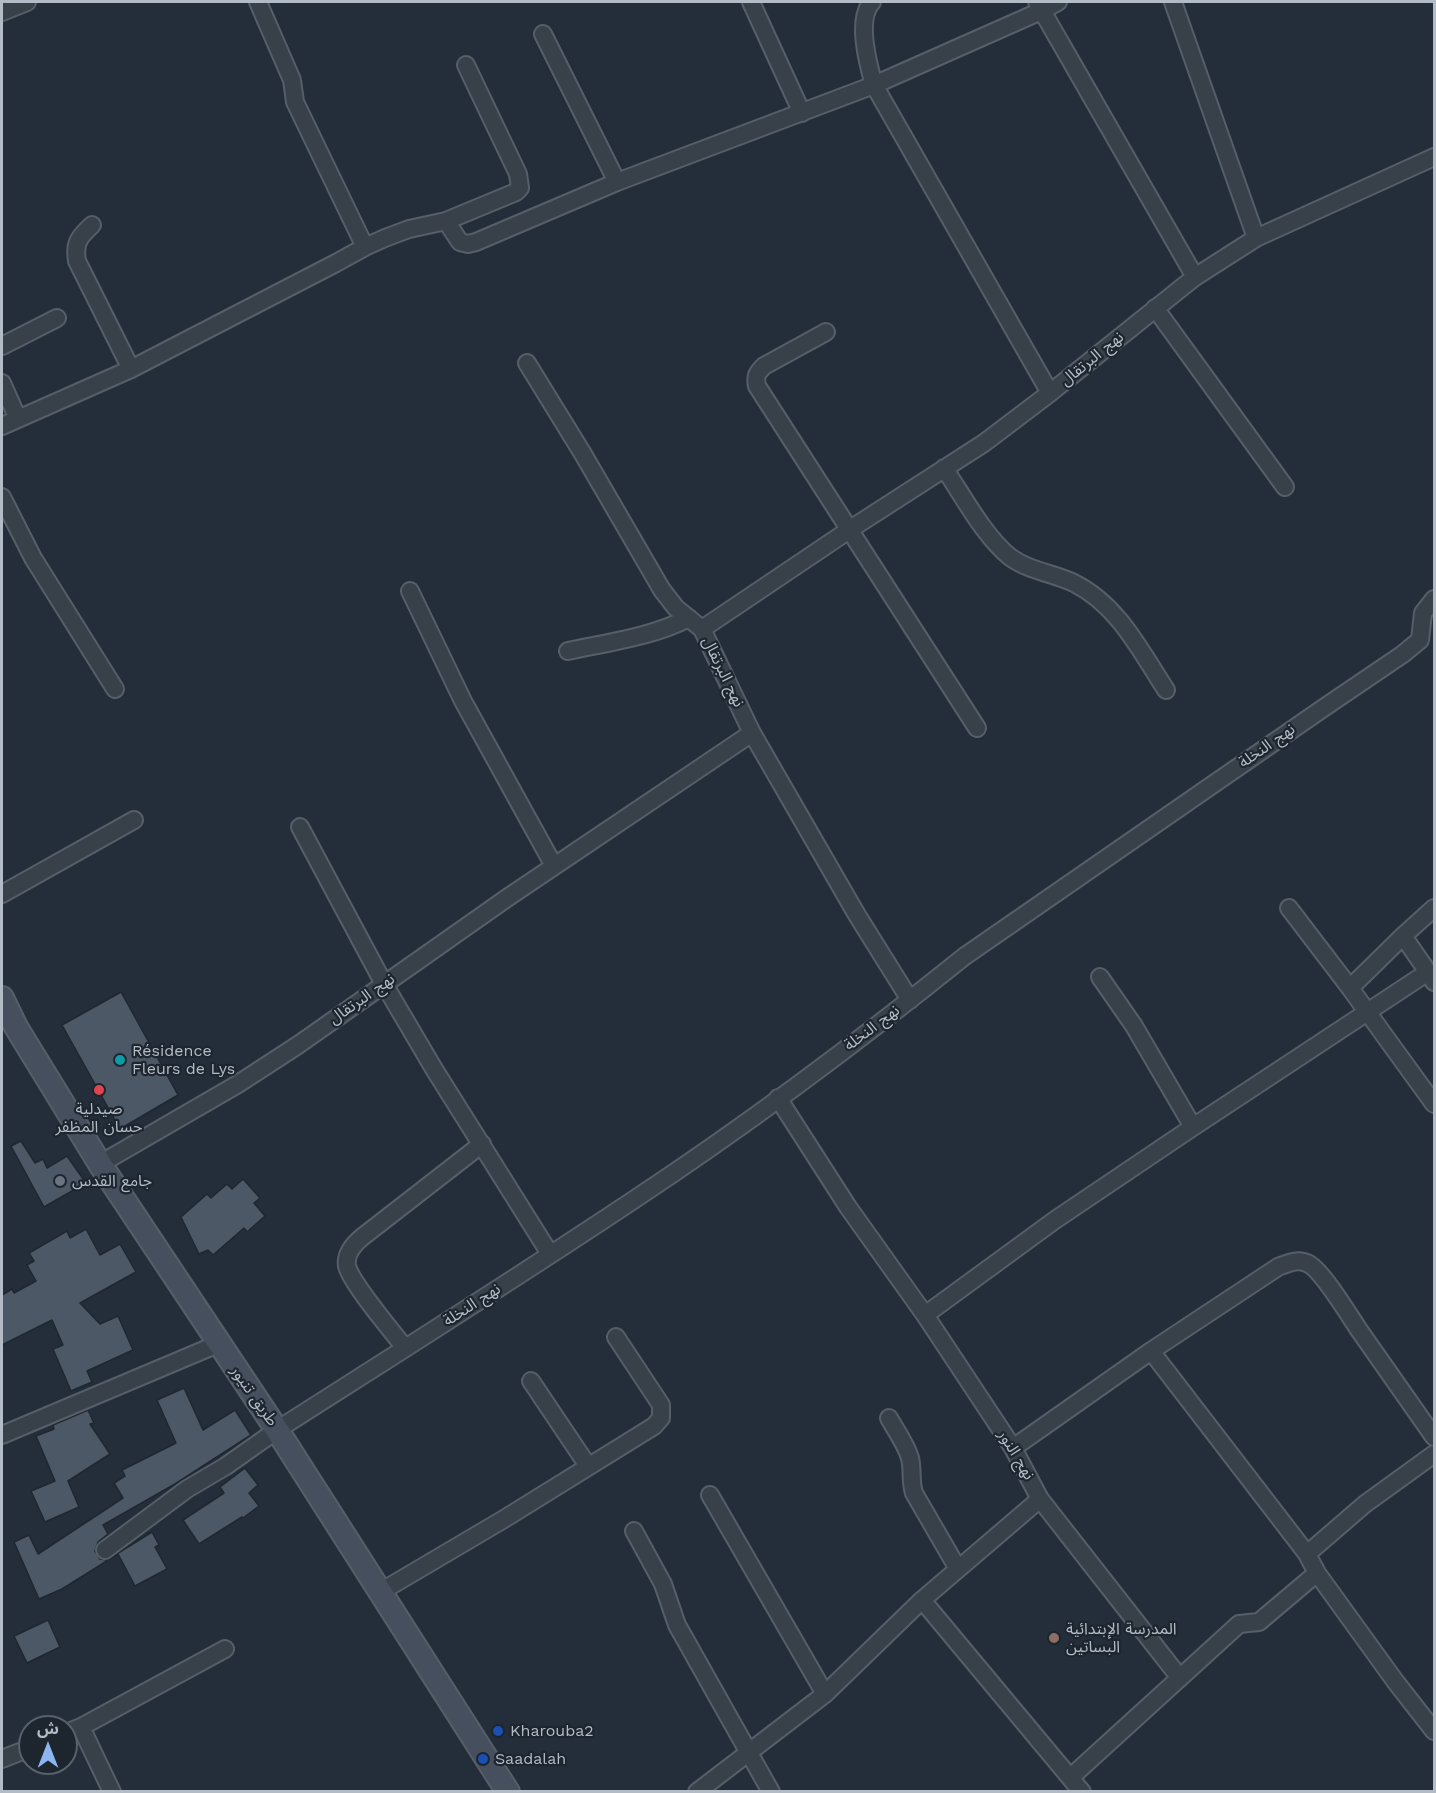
<!DOCTYPE html>
<meta charset="utf-8">
<style>
body{margin:0}
#map{position:relative;width:1436px;height:1793px;overflow:hidden;background:#242e3a;font-family:"Work Sans","Noto Sans Arabic",sans-serif}
canvas{display:block}
.frame{position:absolute;inset:0;border:3px solid #b3bbc6;pointer-events:none}
.north{position:absolute;left:18px;top:1715px;width:60px;height:60px;box-sizing:border-box;background:#1d252f;border:2px solid #59616b;border-radius:50%;rotate:0deg;font-size:16px;font-weight:700;line-height:24px;text-align:center;color:#b3bbc6}
.north::after{content:'';display:block;margin:auto;width:21px;height:27px;background:#8db6f1;clip-path:polygon(50% 0,100% 100%,50% 72%,0 100%)}
</style>
<div id="map">
<canvas width="1436" height="1793"></canvas>
<div class="frame"></div>
<div class="north">ش</div>
</div>
<script>
const c = document.querySelector('canvas').getContext('2d');
c.lineJoin = 'round';
function paint(path, color) {
  c.fillStyle = color;
  c.fill(path, 'evenodd');
}
function stroke(path, color, width, dash) {
  c.strokeStyle = color;
  c.lineWidth = width;
  c.lineCap = dash ? 'butt' : 'round';
  c.setLineDash(dash || []);
  c.stroke(path);
}
function drawText(font, color, halo, rows, align = 'center') {
  c.font = font + ' "Work Sans","Noto Sans Arabic",sans-serif';
  c.lineWidth = 4.5;
  c.setLineDash([]);
  c.textBaseline = 'middle';
  c.strokeStyle = halo;
  c.fillStyle = color;
  for (const [text, x, y, turn = 0] of rows) {
    c.save();
    c.translate(x, y);
    c.rotate((+turn || 0) * Math.PI / 180);
    c.textAlign = isNaN(turn) ? turn : align;
    if (halo) c.strokeText(text, 0, 0);
    c.fillText(text, 0, 0);
    c.restore();
  }
}
const building = new Path2D(`
 M121,992L178,1095L120,1129L62,1025Z
 M21,1141L35,1163L43,1159L47,1168L67,1156L86,1183L44,1207L11,1146Z
 M243,1179L260,1198L254,1203L265,1216L247,1232L244,1228L213,1255L208,1250L199,1254L181,1217L207,1194L211,1198L227,1184L232,1189Z
 M86,1229L100,1255L120,1244L136,1272L80,1303L100,1324L118,1316L133,1350L87,1371L92,1382L71,1391L53,1349L63,1345L52,1320L2,1345V1295L12,1289L14,1293L36,1281L27,1265L34,1261L29,1253L67,1231L70,1238Z
 M184,1388L203,1430L235,1410L251,1435L175,1484L103,1525L108,1534L98,1542L95,1551L100,1559L107,1560L152,1532L159,1545L155,1547L167,1569L135,1586L118,1554L62,1589L39,1599L14,1542L29,1535L38,1554L123,1498L114,1483L125,1476L122,1470L176,1443L157,1400Z
 M88,1410L94,1423L90,1424L110,1454L68,1481L79,1507L45,1522L31,1491L55,1481L36,1436L54,1429L53,1425Z
 M245,1468L258,1485L249,1493L259,1506L243,1518L242,1517L199,1544L183,1520L224,1493L220,1487Z
 M48,1620L60,1647L27,1663L14,1636Z`);
paint(building, '#4c5865');
stroke(building, '#1f2731', 1.5);
const street = new Path2D(`
 M258,2L292,80L295,102L365,247
 M751,2L802,113
 M872,2C856,19 868,64 874,85L1050,393
 M1037,2L1195,277
 M1173,2L1256,238
 M2,12L27,2
 M543,34L617,182
 M446,221L460,242L468,244L476,242L617,182L874,85L1041,11L1058,2
 M92,225C79,237 74,243 77,261L131,369
 M1155,308L1285,487
 M826,332L764,366C757,373 755,376 757,386L977,728
 M2,346L57,318
 M527,363L583,454L662,590L676,608L702,629
 M2,383L18,419
 M2,426L131,369L336,263L365,247L385,238L409,229L446,221L516,192L520,188L518,174L466,65
 M944,468C963,496 984,536 1010,557C1029,571 1053,573 1074,583C1118,605 1140,650 1166,690
 M2,497L33,558L115,689
 M410,591L463,701L554,866
 M568,651C610,642 651,637 689,618
 M752,733L857,915L910,1000
 M300,827L384,984L434,1069L550,1254
 M2,894L134,820
 M1289,908L1350,988L1403,936L1434,908
 M1403,936L1428,972
 M1100,977L1134,1026L1193,1127
 M1350,988L1434,1104
 M100,1164L238,1084L298,1045L507,898L752,733L702,629L849,530L984,443L1050,393L1195,277L1256,238L1434,157
 M925,1315L1055,1220L1193,1127L1428,972L1434,982
 M405,1348C392,1331 351,1283 347,1266C345,1254 353,1245 361,1238L482,1144
 M1151,1351L1278,1267C1288,1263 1298,1258 1309,1264C1323,1272 1349,1315 1359,1330C1384,1366 1409,1401 1434,1437
 M531,1381L588,1466
 M889,1418C896,1431 906,1444 910,1458C913,1470 910,1481 914,1493L958,1569
 M2,1435L218,1344
 M1013,1448L1151,1351L1307,1554L1317,1573L1395,1681L1434,1731
 M710,1495L825,1694
 M1040,1499L1180,1678
 M634,1531L663,1584L677,1625L771,1792
 M105,1550L187,1489L226,1466L277,1430C396,1354 515,1279 632,1201C747,1125 858,1042 965,956L1322,709L1403,654L1420,640L1423,613L1434,599
 M1307,1554L1365,1504L1434,1454
 M382,1591L504,1519L654,1426L661,1418V1405L616,1337
 M922,1600L1082,1792
 M81,1727L112,1792
 M66,1733L81,1727L225,1649
 M2,1759L30,1748
 M1071,1777L1239,1624L1259,1622L1317,1573
 M697,1792L825,1694L922,1600L1040,1499L1013,1448L925,1315L848,1207L778,1098`);
const secondary = new Path2D(`
 M2,998L16,1027L100,1164L277,1430L508,1792`);
stroke(street, '#565e68', 20);
stroke(secondary, '#565e68', 26);
stroke(street, '#38404a', 16);
stroke(secondary, '#464f5d', 22);
for (const [x, y, r, color] of [
 [120,1060,6,"#0f9aa8"],
 [99,1090,6,"#e0444e"],
 [60,1181,6,"#6b7280"],
 [1054,1638,6,"#8d6e63"],
 [498,1731,6,"#1a4fb4"],
 [483,1759,6,"#1a4fb4"]
]) {
  const dot = new Path2D();
  dot.arc(x, y, r, 0, 2 * Math.PI);
  c.fillStyle = color;
  c.fill(dot);
  stroke(dot, '#1d252f', 2);
}
drawText('16px', '#b3bbc6', '#1d252f', [
 ["نهج البرتقال",1092,359,-39],
 ["نهج البرتقال",723,672,64],
 ["نهج النخلة",1267,746,-35],
 ["نهج البرتقال",362,999,-35],
 ["نهج النخلة",872,1028,-37],
 ["نهج النخلة",472,1305,-33],
 ["طريق تنيور",254,1396,55],
 ["نهج النور",1016,1455,59]
]);
drawText('16px', '#b3bbc6', '#1d252f', [
 ["Résidence",132,1051],
 ["Fleurs de Lys",132,1069],
 ["صيدلية",99,1109,"center"],
 ["حسان المظفر",99,1127,"center"],
 ["جامع القدس",72,1181],
 ["المدرسة الإبتدائية",1066,1629],
 ["البساتين",1066,1647],
 ["Kharouba2",510,1731],
 ["Saadalah",495,1759]
], 'left');
</script>
